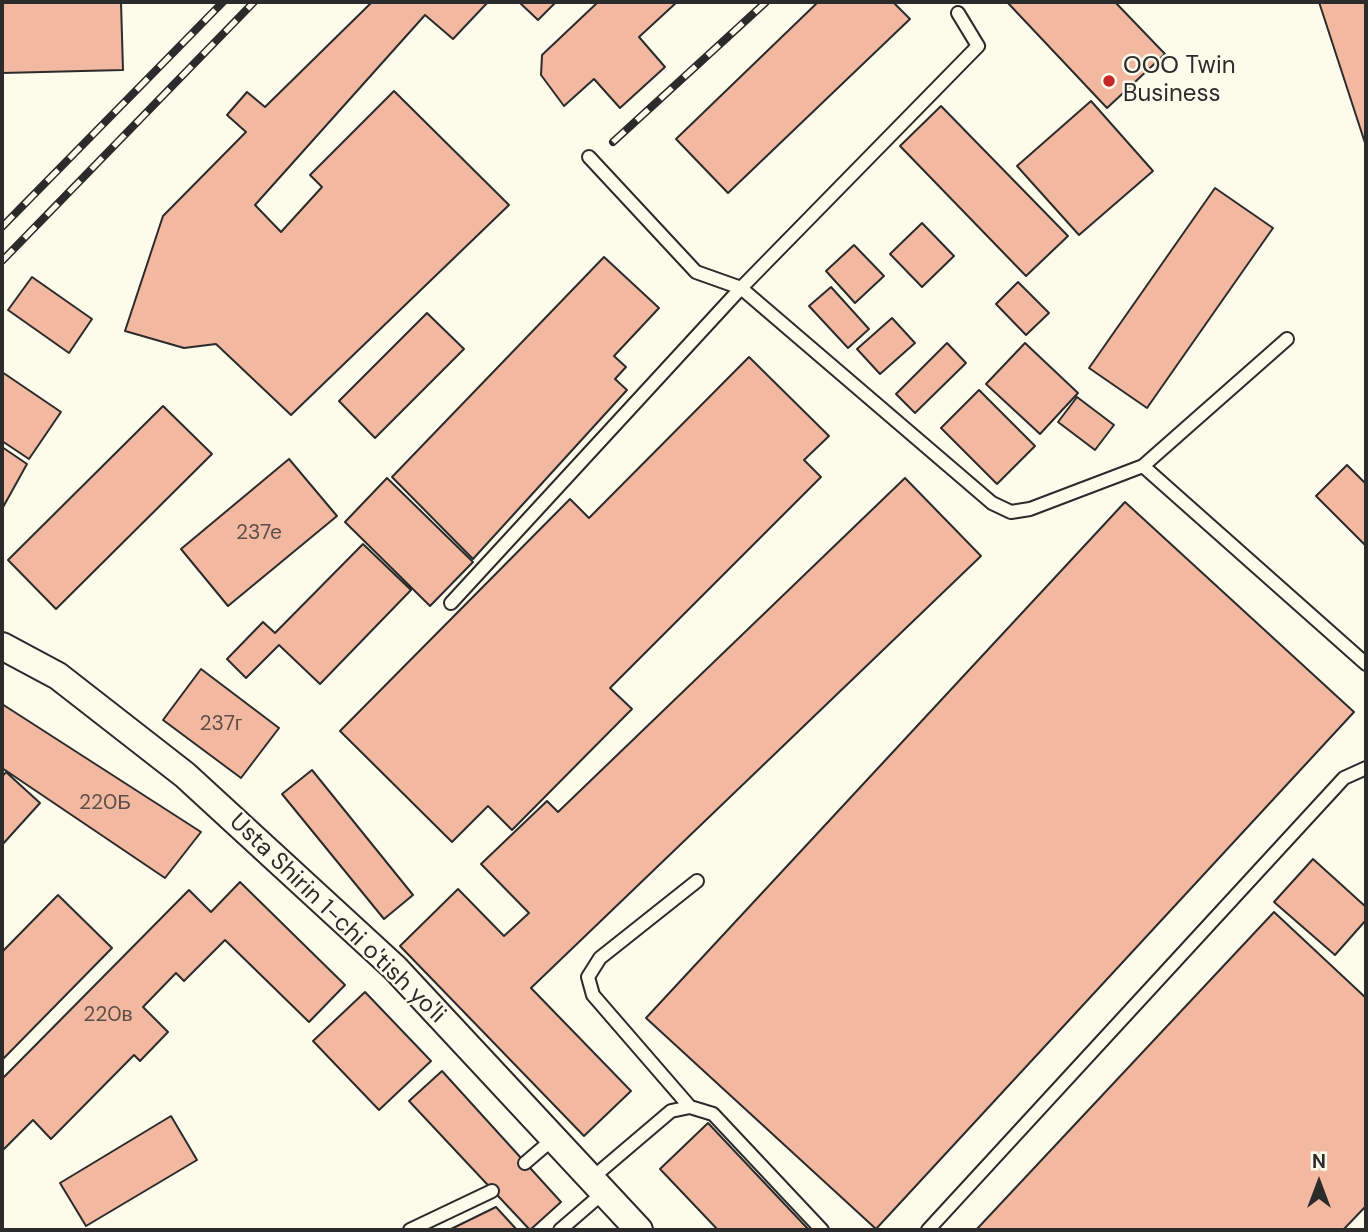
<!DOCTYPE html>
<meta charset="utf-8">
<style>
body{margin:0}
#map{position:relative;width:1368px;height:1232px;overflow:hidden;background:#fdfbea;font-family:"DM Sans",sans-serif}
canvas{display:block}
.frame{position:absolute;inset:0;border:4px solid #2b2b2b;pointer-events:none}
.north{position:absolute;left:1284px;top:1148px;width:70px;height:70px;-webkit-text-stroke:5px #fdfbea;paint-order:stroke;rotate:0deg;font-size:19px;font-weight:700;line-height:28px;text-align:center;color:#2b2b2b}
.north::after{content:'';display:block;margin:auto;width:24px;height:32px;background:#2b2b2b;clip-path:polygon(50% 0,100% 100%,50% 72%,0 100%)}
</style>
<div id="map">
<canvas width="1368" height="1232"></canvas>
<div class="frame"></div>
<div class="north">N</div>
</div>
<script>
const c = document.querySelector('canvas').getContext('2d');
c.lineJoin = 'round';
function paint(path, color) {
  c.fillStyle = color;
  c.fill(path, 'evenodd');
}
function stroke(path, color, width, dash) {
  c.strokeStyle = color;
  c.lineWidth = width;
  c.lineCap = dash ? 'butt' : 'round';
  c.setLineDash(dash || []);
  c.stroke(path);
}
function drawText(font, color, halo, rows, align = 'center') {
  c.font = font + ' "DM Sans",sans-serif';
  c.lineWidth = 5;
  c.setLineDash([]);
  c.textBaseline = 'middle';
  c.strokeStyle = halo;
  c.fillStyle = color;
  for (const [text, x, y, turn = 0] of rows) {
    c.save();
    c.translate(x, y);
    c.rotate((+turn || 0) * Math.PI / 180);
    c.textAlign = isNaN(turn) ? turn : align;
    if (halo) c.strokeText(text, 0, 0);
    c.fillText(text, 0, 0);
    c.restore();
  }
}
const building = new Path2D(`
 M2,2H121L123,70L2,73Z
 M372,2H488L453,39L425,15L255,205L281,232L322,187L310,175L394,91L509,205L291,415L216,344L184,348L125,331L163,216L246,132L227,115L247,92L265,107Z
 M519,2H556L538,20Z
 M598,2H677L639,37L665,67L620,108L594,79L564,106L541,75L542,55Z
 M818,2H893L910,19L728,193L676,139Z
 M1007,2H1115L1165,54L1107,108Z
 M1319,2H1366V146Z
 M1091,101L1153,171L1079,235L1017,166Z
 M941,106L1068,236L1026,276L900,146Z
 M1215,188L1273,228L1147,408L1089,368Z
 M922,223L954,256L922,287L890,254Z
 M854,245L884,276L855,303L826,271Z
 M604,257L659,308L614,356L626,367L615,379L627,390L473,559L392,477Z
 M32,277L92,319L69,353L8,310Z
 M1018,282L1049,313L1026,335L996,304Z
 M831,287L869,329L848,348L809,306Z
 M427,313L464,349L375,438L339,401Z
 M892,318L915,343L880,374L857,349Z
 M947,343L966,363L915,413L896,394Z
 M1025,343L1078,393L1040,434L986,384Z
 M749,357L829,436L804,460L821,477L610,688L632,709L512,830L488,806L452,842L340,731L570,499L589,518Z
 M2,372L61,412L29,459L2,441Z
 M979,390L1035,446L997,484L941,428Z
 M1077,397L1114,425L1095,450L1058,422Z
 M163,406L212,454L56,609L8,560Z
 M2,447L27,464L2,509Z
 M289,459L337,516L228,606L181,549Z
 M1347,465L1366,484V546L1316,496Z
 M387,478L473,562L430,606L345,522Z
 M905,478L981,556L531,988L631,1091L584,1136L400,946L458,889L504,936L529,913L481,864L547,801L558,812Z
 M1125,502L1354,712L876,1229L646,1018Z
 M363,544L411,590L320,684L279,645L246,678L227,659L263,622L275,633Z
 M201,669L279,728L241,778L163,720Z
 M2,704L201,832L165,878L2,768Z
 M312,770L413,895L384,919L282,794Z
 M6,772L40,803L2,845V777Z
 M1313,859L1366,907V920L1335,955L1274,902Z
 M240,882L345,985L309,1022L225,940L184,981L176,973L143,1007L168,1032L140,1061L134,1055L51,1139L33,1120L2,1151V1079L189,890L211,912Z
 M58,895L112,948L2,1060V952Z
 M1274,912L1366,998V1206L1343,1230H976Z
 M365,992L431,1061L379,1110L313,1041Z
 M442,1071L561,1202L530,1230L409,1101Z
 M171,1116L197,1160L86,1226L60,1183Z
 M708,1123L809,1230H718L660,1169Z
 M496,1207L517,1230H449Z`);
paint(building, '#f2b8a0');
stroke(building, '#2b2b2b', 2);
const service = new Path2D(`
 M589,157L696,272L741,288L992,503L1011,512L1030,509L1143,466L1287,339
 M1143,466L1366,664
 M451,603L741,288L978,46L958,13
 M690,1107L593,995L588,977L600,958L697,881
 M525,1163L553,1139
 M591,1179L671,1111L690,1107L713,1114L822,1230
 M410,1230L492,1191
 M560,1230L604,1192
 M928,1230L1344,778L1366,768`);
const minor = new Path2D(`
 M2,646L58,676L185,775L395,968L639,1230`);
stroke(service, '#2b2b2b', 16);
stroke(minor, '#2b2b2b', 30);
stroke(service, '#fdfbea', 12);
stroke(minor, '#fdfbea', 26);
const rail = new Path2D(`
 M613,142L766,2
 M2,227L223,2
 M2,261L254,2`);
stroke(rail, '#2b2b2b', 8);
stroke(rail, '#fdfbea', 5, [16]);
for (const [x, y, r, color] of [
 [1109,81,7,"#c62828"]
]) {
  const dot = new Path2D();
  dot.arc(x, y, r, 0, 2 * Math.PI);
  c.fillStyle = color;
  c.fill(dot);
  stroke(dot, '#fdfbea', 2.5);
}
drawText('21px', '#5d4e48', null, [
 ["237e",259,533],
 ["237г",221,724],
 ["220Б",105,803],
 ["220в",108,1015]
]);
drawText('24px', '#2b2b2b', '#fdfbea', [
 ["ООО Twin",1123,67],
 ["Business",1123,95]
], 'left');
drawText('24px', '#2b2b2b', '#fdfbea', [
 ["Usta Shirin 1-chi o'tish yo'li",337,919,44]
]);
</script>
